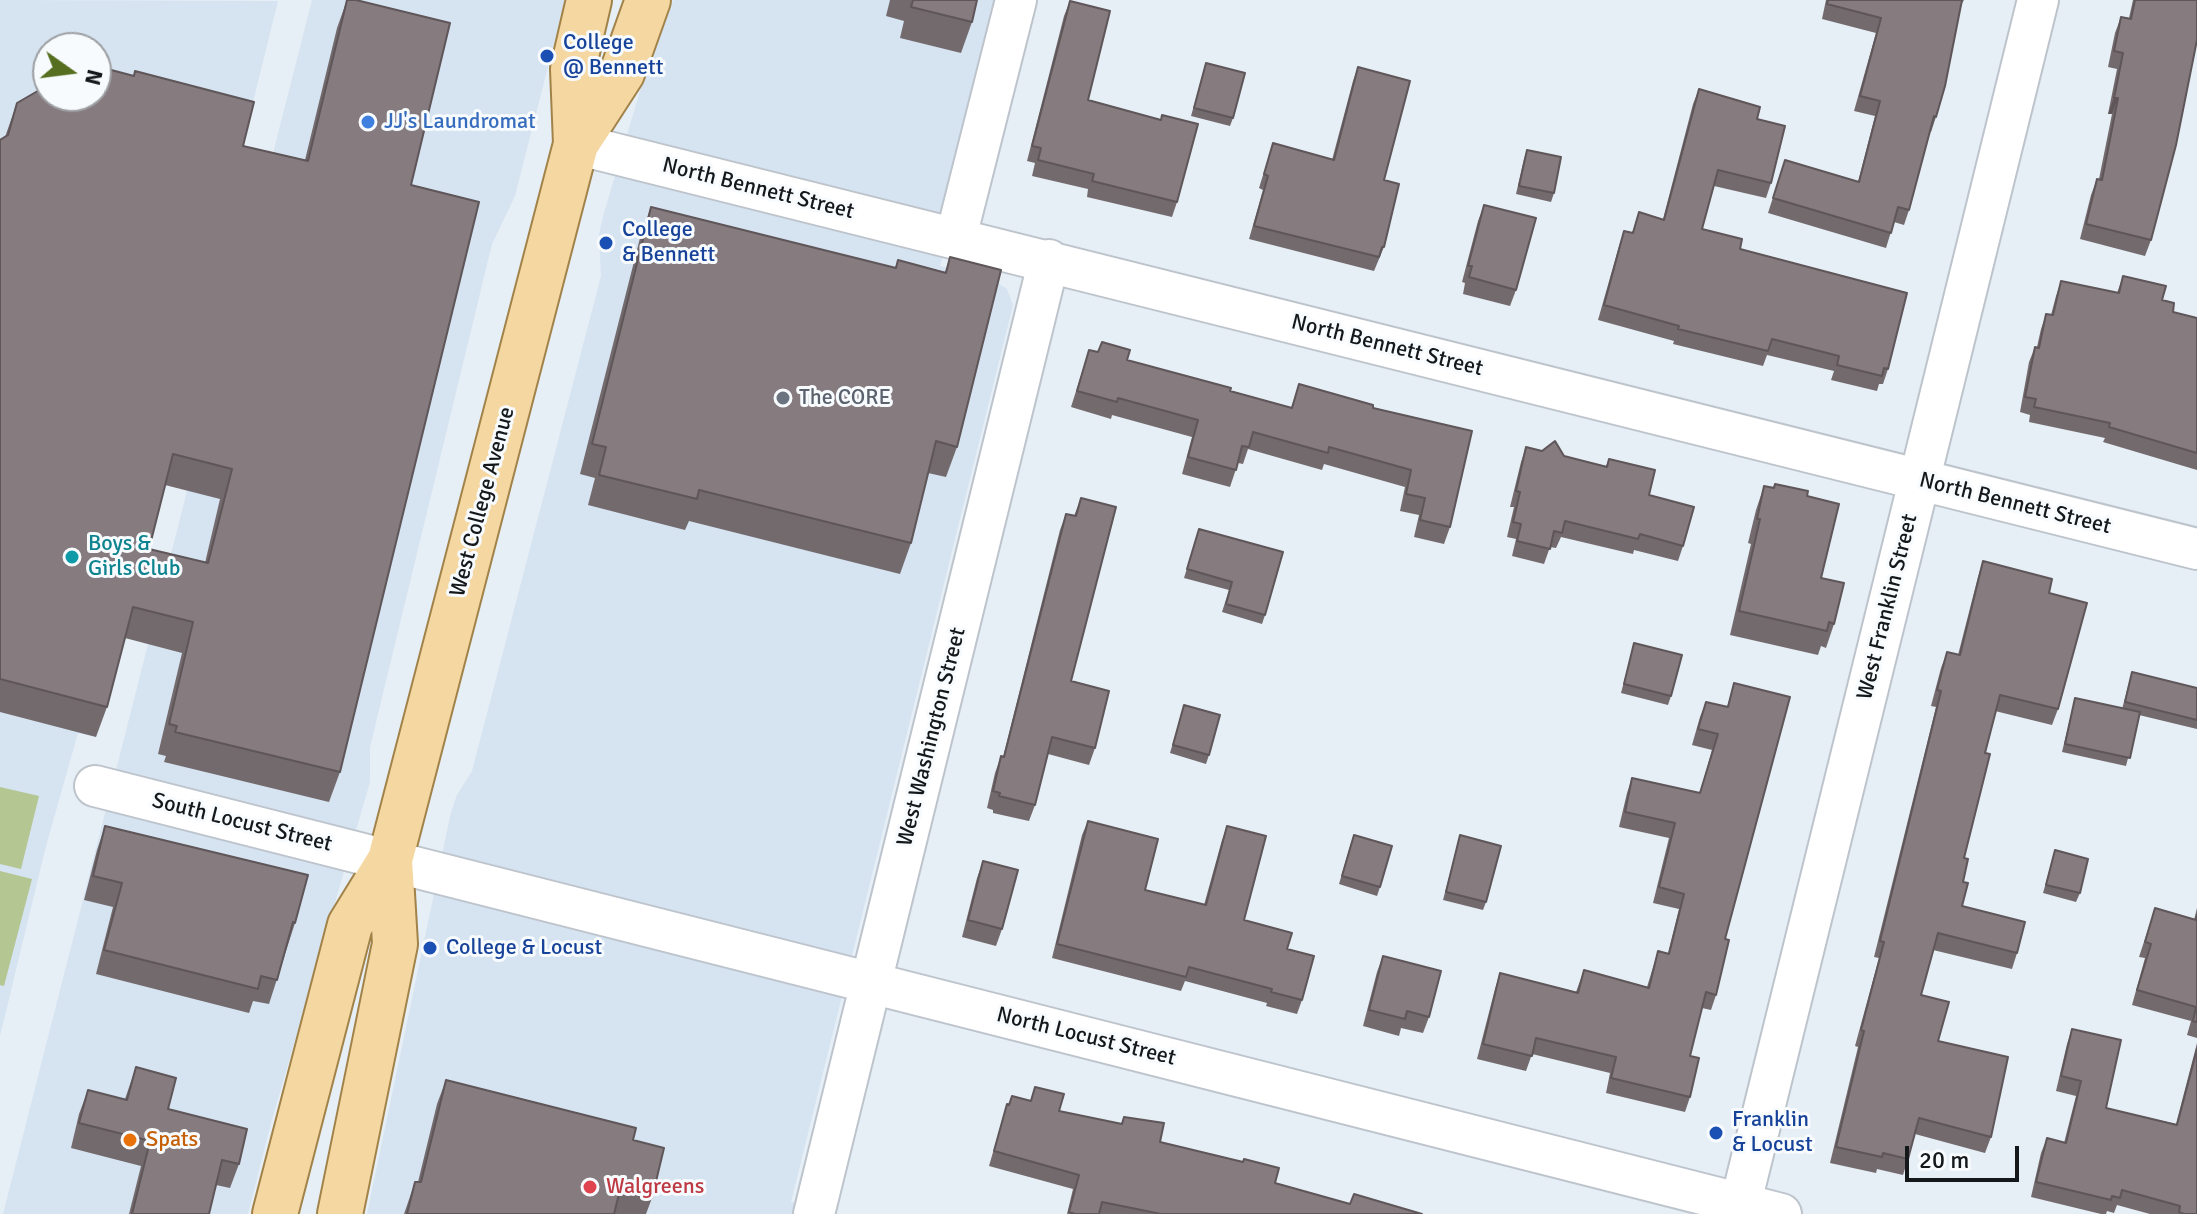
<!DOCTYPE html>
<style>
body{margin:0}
#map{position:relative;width:2197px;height:1214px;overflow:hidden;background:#e6eef6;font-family:Signika,sans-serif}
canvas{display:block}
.north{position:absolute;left:32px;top:32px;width:80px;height:80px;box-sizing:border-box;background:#f7fbfe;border:2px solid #9da0a3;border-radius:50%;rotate:104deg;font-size:22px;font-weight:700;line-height:32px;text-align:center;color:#15181b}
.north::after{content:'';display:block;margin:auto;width:28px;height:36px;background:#566e1f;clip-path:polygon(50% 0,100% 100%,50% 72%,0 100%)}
.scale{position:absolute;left:1905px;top:1146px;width:114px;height:36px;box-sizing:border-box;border:4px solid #15181b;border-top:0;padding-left:10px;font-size:24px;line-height:28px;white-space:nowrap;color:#15181b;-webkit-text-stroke:6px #f7fbfe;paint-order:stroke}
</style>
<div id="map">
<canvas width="2197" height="1214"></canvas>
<div class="north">N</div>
<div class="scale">20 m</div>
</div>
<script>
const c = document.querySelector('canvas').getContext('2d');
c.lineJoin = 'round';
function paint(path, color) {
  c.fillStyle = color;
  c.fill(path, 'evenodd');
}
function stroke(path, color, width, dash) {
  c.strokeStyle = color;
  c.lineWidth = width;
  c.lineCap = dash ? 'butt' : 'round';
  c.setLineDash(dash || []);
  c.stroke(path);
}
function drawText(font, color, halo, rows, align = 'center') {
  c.font = font + ' Signika,sans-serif';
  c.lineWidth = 6;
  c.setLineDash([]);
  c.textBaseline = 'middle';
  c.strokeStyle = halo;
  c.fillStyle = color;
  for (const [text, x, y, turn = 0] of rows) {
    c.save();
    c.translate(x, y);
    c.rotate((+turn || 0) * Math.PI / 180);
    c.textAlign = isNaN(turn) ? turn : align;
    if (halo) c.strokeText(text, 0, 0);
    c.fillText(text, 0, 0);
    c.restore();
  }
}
paint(new Path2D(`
 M0,0L278,1L96,737L78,733L46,846L0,1036ZM48,48H96V96H48Z
 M312,0H565L515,196L492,244L370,747V782L271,1123L248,1214H3Z
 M673,0H1007L940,266L993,280L1007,289L1013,305L791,1202L838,1214H367L451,812L457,795L472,771L601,276L599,234L604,213L642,84Z`), '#d6e3f1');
paint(new Path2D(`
 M0,787L39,796L21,869L0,864Z
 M0,871L32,879L4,986L0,985Z`), '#b4c692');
const minor = new Path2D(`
 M576,144L2197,549
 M956,237L1016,0
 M95,786L1781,1214
 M814,1214L1049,260
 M1738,1214L2038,0`);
const primary = new Path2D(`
 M576,144L622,73L648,0
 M275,1214L350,925L390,860L576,144L573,69L589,0
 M340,1214L395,944L390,860`);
stroke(minor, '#bdc4cc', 44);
stroke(primary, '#a1834a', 48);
stroke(minor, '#fff', 40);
stroke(primary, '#f4d7a1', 44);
paint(new Path2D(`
 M347,0L411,185L340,772L329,802L164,762L166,756L158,754L182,653L125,638L107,707L96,737L0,712V140L5,137L17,103L243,146L305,160L337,28ZM165,485L220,499L205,563L149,549Z
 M890,0H977L972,22L961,53L900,38L904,21L886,16Z
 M1826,0H1964L1961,5L1936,117L1931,132H1930L1909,210L1904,225L1894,222L1886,248L1768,213L1785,160L1858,182L1875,116L1854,111L1876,33L1822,19Z
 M2133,0H2197L2151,240L2145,256L2080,239L2091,195L2097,179H2099L2112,114H2108L2117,69L2108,67L2115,33L2121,17L2129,18Z
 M1070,1L1088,100L1177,202L1172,217L1087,197L1088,189L1032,176L1035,163L1027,161L1064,16Z
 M1206,63L1233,118L1230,126L1191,116Z
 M1358,67L1384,180V247L1374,271L1249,239L1263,190L1259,188L1273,143L1332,160L1353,81Z
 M1699,89L1757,119L1771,183L1766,198L1714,186L1702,229L1740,249L1888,369L1883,384H1879L1877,391L1831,380L1834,371L1767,355L1763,366L1673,344L1674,341L1598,320L1619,246L1624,231L1632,233L1639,212L1663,219L1693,104Z
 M1527,150L1554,193L1551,202L1516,194L1524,159Z
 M1484,205L1516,290L1510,306L1463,294L1465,283L1462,282L1478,221Z
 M651,207L895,268L898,260L945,272L950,257L957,447L946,477L928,473L911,543L900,574L689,521L685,530L588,505L595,478L580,474L640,238Z
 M2123,276L2162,300L2173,312L2197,318V470L2103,442L2105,438L2029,422L2030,415L2020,412L2029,362L2035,347H2037L2041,329L2046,314L2051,315L2056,296L2061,281L2117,293Z
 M1089,350L1291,408L1299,384L1373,408L1450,527L1444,544L1414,537L1419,515L1400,511L1405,487L1324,464L1322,470L1248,449L1243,464L1238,463L1230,487L1182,474L1192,437L1112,415L1111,419L1071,407Z
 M1526,447L1606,466L1609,459L1649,495L1683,546L1678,561L1634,550L1633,554L1561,537L1556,548L1550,547L1544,564L1512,556L1516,539L1507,537L1514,507H1510L1521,462Z
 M1775,484L1807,496L1821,578L1834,624L1826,648L1821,646L1818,655L1730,635L1751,544L1748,543L1756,510L1764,486L1773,487Z
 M1081,498L1071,681L1095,748L1089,765L1048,754L1035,805L1029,821L993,813V810L987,808L995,773L1001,756L1003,757L1060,530L1066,514L1074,516Z
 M1199,529L1265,615L1262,624L1222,612L1229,590L1184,578Z
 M1983,561L2049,593L2058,709L2052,725L1995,711L1985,753L1964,858L1962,906L2017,953L2012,969L1933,950L1921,995L1938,1041L1991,1137L1985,1153L1915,1134L1908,1159L1903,1175L1877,1169L1876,1173L1830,1163L1858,1047L1855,1046L1879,958L1874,957L1936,707L1931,706L1941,668L1947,652L1958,655L1978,577Z
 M1634,643L1671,696L1668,705L1621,693Z
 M2132,672L2197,688V729L2139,715L2126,766L2062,752L2075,698L2122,709Z
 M1734,683L1725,939L1716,995L1711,1010L1702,1008L1690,1056V1097L1685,1112L1606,1093L1610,1073L1532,1054L1526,1071L1477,1059L1495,989L1500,973L1576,992L1584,970L1647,987L1658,951L1668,953L1679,909L1653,903L1669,838L1619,827L1627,793L1632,778L1700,793L1712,750L1692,745L1700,717L1706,702L1727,707Z
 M1184,705L1209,755L1206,764L1170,753Z
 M1088,821L1145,890L1204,905L1222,840L1227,826L1244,920L1287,949L1302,1000L1297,1014L1266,1006L1267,1003L1185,981L1181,991L1052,958L1082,835Z
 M105,826L295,923L269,1004L253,1001L249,1013L96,974L113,907L84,900L97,850Z
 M1460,835L1486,902L1483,910L1443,900Z
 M1351,843L1380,887L1377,896L1339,884Z
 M2055,850L2080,893L2076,902L2043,893Z
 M983,861L1002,929L996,946L962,937L977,878Z
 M2155,908L2194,920L2197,908V1038L2187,1035L2191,1021L2132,1005L2145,958L2139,957Z
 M1383,956L1429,1017L1423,1033L1401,1028L1399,1036L1363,1026L1377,972Z
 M2072,1029L2106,1108L2176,1124L2197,1043V1214H2150L2117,1205L2114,1213L2107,1211L2106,1214H2101L2031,1197L2041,1153L2047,1138L2064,1143L2076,1096L2056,1091L2067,1044Z
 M136,1067L168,1109L239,1164L230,1188L216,1185L209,1214H129L141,1166L71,1148L79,1114L88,1090L125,1099Z
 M446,1080L633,1140L652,1198L646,1214H404L415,1182H418L437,1104Z
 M1035,1087L1059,1111L1121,1124L1124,1117L1160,1142L1275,1183L1350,1204L1422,1214H1067L1073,1189L989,1166L1007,1104L1030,1101Z`), '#736a6d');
paint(new Path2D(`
 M2114,98H2118L2112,114H2108Z`), '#5e5659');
const building = new Path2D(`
 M347,0H356L450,23L411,185L479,202L340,772L175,732L177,726L169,724L193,622L133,607L107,707L0,679V140L8,135L17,103L48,85V96H96V66L134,76L135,71L254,102L243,146L308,161ZM173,454L232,469L208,563L149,549Z
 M913,0H977L972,22L911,7Z
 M1828,0H1962L1945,86L1936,117L1934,116L1909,210L1898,207L1891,233L1773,198L1785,160L1859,182L1880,101L1860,96L1881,18L1827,4Z
 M2135,0H2197V40L2176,145L2151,240L2086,224L2097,179L2102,180L2118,98H2114L2123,53L2114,51L2121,17L2131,19Z
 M1070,1L1110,11L1088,100L1161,120L1162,115L1198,124L1177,202L1092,181L1094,174L1038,160L1041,148L1032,146Z
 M1206,63L1245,73L1233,118L1194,108Z
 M1358,67L1410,81L1384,180L1399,184L1384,247H1382L1379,257L1254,226L1268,176L1264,174L1273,143L1334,160Z
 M1699,89L1760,107L1757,119L1785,126L1771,183L1718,170L1702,229L1742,239L1740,249L1907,293L1888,369L1884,368L1882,376L1837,365L1839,356L1772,339L1768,351L1678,329L1679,326L1604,305L1624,231L1633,233L1639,212L1664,220Z
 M1527,150L1561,157L1554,193L1519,186Z
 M1484,205L1536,218L1516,290L1469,277L1472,266H1468Z
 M651,207L896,268L898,260L946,273L950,257L1001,270L957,447L936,441L911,543L699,490L697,499L599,475L606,447L592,444Z
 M2123,276L2166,286L2162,300L2174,303L2173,312L2197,318V453L2109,427L2110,423L2034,407L2036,399L2025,397L2035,347L2039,348L2046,314L2053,315L2061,281L2119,293Z
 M1102,342L1130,350L1127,360L1231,388L1230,391L1292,408L1299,384L1373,405V408L1472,431L1450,527L1420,520L1425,498L1406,494L1411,470L1329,447L1328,453L1253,432L1249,447L1242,446L1236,470L1188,457L1198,420L1118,398L1117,402L1077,391L1089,350L1098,352Z
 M1555,441L1564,456L1607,467L1609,459L1655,470L1649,495L1694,507L1683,546L1640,534L1638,539L1565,521L1562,533L1554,531L1550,549L1517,541L1521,524L1513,522L1520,492L1516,491L1526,447L1542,451Z
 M1775,484L1808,491L1807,496L1839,504L1821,578L1844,583L1834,624L1829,622L1827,631L1739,611L1760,519H1757L1764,486L1774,488Z
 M1081,498L1116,507L1071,681L1109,691L1095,748L1052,737L1035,805L999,796L1000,793L993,791L1001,756L1004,757L1066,514L1076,516Z
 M1199,529L1283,552L1265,615L1226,604L1232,582L1187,569Z
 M1983,561L2052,579L2049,593L2087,603L2058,709L2000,695L1985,753L1990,754L1964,858L1968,859L1963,882L1968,883L1962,906L2025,922L2017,953L1938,933L1921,995L1949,1002L1938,1041L2008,1057L1991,1137L1919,1118L1908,1159L1883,1153L1882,1157L1836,1147L1864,1031L1861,1030L1884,942L1880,941L1941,691L1937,690L1947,652L1960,655Z
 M1634,643L1682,655L1671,696L1624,684Z
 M2132,672L2197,688V720L2125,702Z
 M1734,683L1790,697L1725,939L1729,940L1716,995L1706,992L1690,1056L1699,1058L1690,1097L1611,1078L1616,1057L1536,1038L1532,1056L1483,1044L1500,973L1578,993L1584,970L1649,988L1658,951L1669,954L1684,894L1659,887L1675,823L1625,812L1632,778L1700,793L1718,734L1698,729L1706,702L1728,707Z
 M2075,698L2140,712L2130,758L2065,744Z
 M1184,705L1220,715L1209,755L1173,745Z
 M1088,821L1158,839L1145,890L1206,905L1227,826L1266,836L1244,920L1292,933L1287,949L1314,956L1302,1000L1271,992L1272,989L1189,967L1186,977L1057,944Z
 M105,826L308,875L295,923L293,922L277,980L261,976L258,989L104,950L122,883L93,876Z
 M1354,835L1392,846L1380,887L1342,876Z
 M1460,835L1501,846L1486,902L1446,892Z
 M2055,850L2088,859L2080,893L2046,885Z
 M983,861L1018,870L1002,929L968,920Z
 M2155,908L2196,920L2197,915V1022L2193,1021L2196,1007L2137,990L2151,944L2145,942Z
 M1383,956L1441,971L1429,1017L1407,1011L1405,1019L1369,1010Z
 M2072,1029L2121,1040L2106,1108L2177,1125L2197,1049V1214H2184L2179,1212L2180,1206L2122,1190L2120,1198L2112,1196L2111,1200L2036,1182L2047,1138L2066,1143L2081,1081L2061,1076Z
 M136,1067L176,1078L168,1109L247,1129L239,1164L222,1160L209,1214H132L150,1141L79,1123L88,1090L127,1100Z
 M446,1080L636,1128L633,1140L664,1148L652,1198L620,1190L614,1214H407L415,1182H421Z
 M1035,1087L1064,1094L1059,1111L1122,1124L1124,1117L1164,1123L1160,1142L1243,1162L1244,1159L1279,1168L1275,1183L1350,1204L1354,1194L1422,1214H1161L1102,1202L1099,1214H1075L1069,1212L1079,1175L994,1151L1007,1104L1009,1105L1012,1096L1031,1101Z`);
paint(building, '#867b7f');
stroke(building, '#5e5659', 2);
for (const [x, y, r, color] of [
 [547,56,8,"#1a4fb4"],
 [368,122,8,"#3f7fe0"],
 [606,243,8,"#1a4fb4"],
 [783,398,8,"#6b7280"],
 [72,557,8,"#0f9aa8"],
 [430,948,8,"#1a4fb4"],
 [1716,1133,8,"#1a4fb4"],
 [130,1140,8,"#e8710a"],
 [590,1187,8,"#e0444e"]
]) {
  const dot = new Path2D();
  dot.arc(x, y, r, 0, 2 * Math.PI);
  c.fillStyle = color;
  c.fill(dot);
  stroke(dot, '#f7fbfe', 3);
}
drawText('22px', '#164399', '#f7fbfe', [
 ["College",563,43],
 ["@ Bennett",563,68],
 ["College",622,230],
 ["& Bennett",622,255],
 ["College & Locust",446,948],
 ["Franklin",1732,1120],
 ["& Locust",1732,1145]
], 'left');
drawText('22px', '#366cbe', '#f7fbfe', [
 ["JJ's Laundromat",384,122]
], 'left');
drawText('22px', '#15181b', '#f7fbfe', [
 ["North Bennett Street",758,189,14],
 ["North Bennett Street",1387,346,14],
 ["West College Avenue",483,502,-75],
 ["North Bennett Street",2015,504,14],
 ["West Franklin Street",1888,607,-76],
 ["West Washington Street",932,737,-76],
 ["South Locust Street",242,823,14],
 ["North Locust Street",1086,1037,14]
]);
drawText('22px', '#5b616d', '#f7fbfe', [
 ["The CORE",799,398]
], 'left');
drawText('22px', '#0d838f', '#f7fbfe', [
 ["Boys &",88,544],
 ["Girls Club",88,569]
], 'left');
drawText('22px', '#c56008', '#f7fbfe', [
 ["Spats",146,1140]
], 'left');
drawText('22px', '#be3a42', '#f7fbfe', [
 ["Walgreens",606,1187]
], 'left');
</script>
